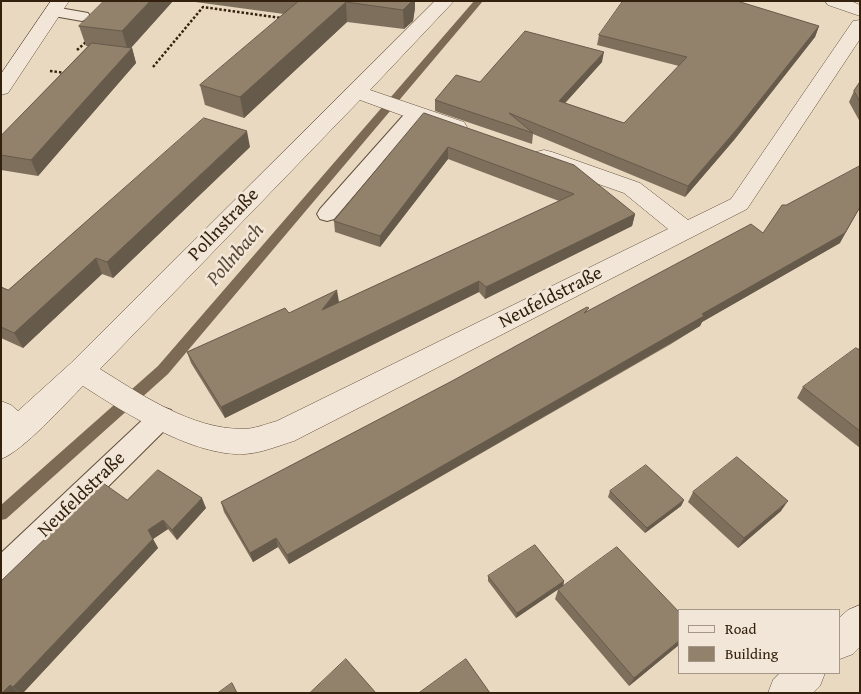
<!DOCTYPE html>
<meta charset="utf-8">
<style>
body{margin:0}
#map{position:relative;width:861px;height:694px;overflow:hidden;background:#ead9c1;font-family:"Gentium Book Plus",serif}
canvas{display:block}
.frame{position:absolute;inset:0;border:2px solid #33210e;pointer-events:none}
.legend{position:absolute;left:678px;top:609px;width:162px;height:65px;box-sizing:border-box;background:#f1e6d7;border:1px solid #a59787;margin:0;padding:6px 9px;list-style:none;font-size:15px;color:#33210e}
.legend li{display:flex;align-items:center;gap:10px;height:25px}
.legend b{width:25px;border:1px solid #a59787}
</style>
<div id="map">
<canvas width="861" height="694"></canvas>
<div class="frame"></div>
<ul class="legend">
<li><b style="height:6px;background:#f1e6d7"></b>Road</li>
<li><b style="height:14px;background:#92816b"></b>Building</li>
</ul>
</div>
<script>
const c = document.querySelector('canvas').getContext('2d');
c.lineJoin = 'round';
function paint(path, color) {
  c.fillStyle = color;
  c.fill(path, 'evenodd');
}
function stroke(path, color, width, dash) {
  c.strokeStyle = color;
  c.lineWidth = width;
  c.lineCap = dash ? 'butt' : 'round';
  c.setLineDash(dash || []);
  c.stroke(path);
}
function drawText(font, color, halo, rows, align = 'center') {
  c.font = font + ' "Gentium Book Plus",serif';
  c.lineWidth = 5;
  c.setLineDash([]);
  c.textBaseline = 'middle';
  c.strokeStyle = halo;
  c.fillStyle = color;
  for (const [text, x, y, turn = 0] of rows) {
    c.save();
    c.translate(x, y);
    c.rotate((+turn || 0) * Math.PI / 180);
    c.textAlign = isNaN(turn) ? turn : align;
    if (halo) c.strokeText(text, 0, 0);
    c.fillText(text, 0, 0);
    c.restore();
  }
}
paint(new Path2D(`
 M474,1H483L168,374L6,519L1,520V505L158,366Z`), '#7c6a55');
const lane = new Path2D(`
 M54,7L88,13L90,16L88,19L82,21L48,15L46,12L48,9Z
 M415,108L421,109L424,113L421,117L334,219L327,221L320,219L317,214L320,209L409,109Z
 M162,407L171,410L175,417L171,424L11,583L1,587V553L153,410Z`);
const street = new Path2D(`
 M51,1H69L8,93L1,95V74Z
 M435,1H454L370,90L464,122L467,127L464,132L456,133L448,132L360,100L100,369C142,395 191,429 243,429C254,429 266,424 277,421L668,229L624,193L536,162L533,157L536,152L544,150L552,152L640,183L688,220L731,199L853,21L860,20V39L747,209L294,441C278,446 261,453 245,454C194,457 125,413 83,386C64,405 23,451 1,459V401L11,405L18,411L71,363Z
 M825,1H851L860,5V16L828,5Z
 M860,605V647L853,654L840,659V617L848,610Z
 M780,673H825L820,686L813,693H768L773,680Z`);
stroke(lane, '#614f3b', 2);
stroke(street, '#614f3b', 1);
stroke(new Path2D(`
 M77,50L86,42
 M153,67L203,7L281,18
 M50,71L66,73`), '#33210e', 2.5, [2.5, 2]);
paint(lane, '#f1e6d7');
paint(street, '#f1e6d7');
paint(new Path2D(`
 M173,1L131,48H132L136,63L38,176L1,170V136L88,46H86L79,26Z
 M188,1H415V8L413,21L404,29L347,22L244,118L205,105L200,85L284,14Z
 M819,26L815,37L734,140L685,197L533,134L532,144L435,111V100L480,82L602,62L565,103L624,123L679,66L597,45L599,35Z
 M860,82V122L849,102L854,91Z
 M424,113L635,214L632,226L485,299L479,292L225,418L191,363L187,352L289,313L339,302L338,303L559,201L448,159L380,247L335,232L334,221Z
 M250,147L113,278L102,274L23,348L1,338V287L8,290Z
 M763,233L840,243L702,322L700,326L671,344L289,564L278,547L253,562L224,512L221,502L588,311Z
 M860,350V448L797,398L803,387Z
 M610,491L684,500L681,506L645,533L608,497Z
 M693,492L781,511L738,548L688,502Z
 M127,500L206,508L177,540L168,529L153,539L158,548L23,693H1Z
 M488,576L564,581L563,586L516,618L488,581Z
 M558,590L680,613V644L629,686L555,599Z`), '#7e6f5c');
paint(new Path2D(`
 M150,1H173L128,51L122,31Z
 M412,1H415V8L413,21L404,29L403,10Z
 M346,2L347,22L244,118L240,97Z
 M819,26L815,37L734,140L685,197L688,186Z
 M132,48L136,63L38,176L31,160Z
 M604,52L602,62L557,112L559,101Z
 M247,131L250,147L113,278L107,262Z
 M448,147V159L380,247V236Z
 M860,207L840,243L702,322L700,326L289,564L287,555L702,314Z
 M635,214L632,226L485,299L486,287Z
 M96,258L102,274L23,348L14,333Z
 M479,281V292L225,418L221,407Z
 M337,290L339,302L324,321L322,310Z
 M202,498L206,508L177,540L172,530Z
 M684,500L681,506L645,533L647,528Z
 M788,501L781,511L738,548L744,538Z
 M163,520L168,529L153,539L148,530Z
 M276,538L278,547L253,562L250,553Z
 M153,539L158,548L23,693H20L13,687Z
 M564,581L563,586L516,618L517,613Z
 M680,640V644L629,686L634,678Z
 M10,685L18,692L2,693Z`), '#665a4b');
const building = new Path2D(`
 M104,1H150L122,31L79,26Z
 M299,1H412L403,10L346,2L240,97L200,85Z
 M623,1H737L819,26L737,129L688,186L509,113L533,133L435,100L456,75L480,82L525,31L604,52L559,101L624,123L687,57L599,35Z
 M92,43L132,48L31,160L1,155V136Z
 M860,82V102L854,91Z
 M424,113L574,165L635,214L486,287L479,281L221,407L187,352L285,308L289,313L337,290L322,310L574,194L448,147L380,236L334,221Z
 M204,118L247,131L107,262L96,258L14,333L1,327V287L8,290Z
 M860,166V207L845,233L702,314L704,316L674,333L287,555L276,538L250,553L221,502L452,381L587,307L589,308L584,313L751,224L763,233L782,205H786Z
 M856,348L860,350V431L803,387Z
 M737,457L788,501L744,538L693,492Z
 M646,465L684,500L647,528L610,491Z
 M158,470L202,498L172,530L163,520L148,530L153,539L13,687L10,685L2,693H1V581L103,483L127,500Z
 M535,545L564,581L517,613L488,576Z
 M617,547L680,613V640L634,678L558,590Z
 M346,659L376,693H310Z
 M466,659L490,693H419Z
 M232,683L237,693H218Z`);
paint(building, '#92816b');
stroke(building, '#665a4b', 1);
drawText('19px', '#33210e', '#f1e6d7', [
 ["Pollnstraße",224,225,-46],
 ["Neufeldstraße",551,298,-27],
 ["Neufeldstraße",82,495,-44]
]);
drawText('italic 20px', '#5d4b37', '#f1e6d7', [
 ["Pollnbach",236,255,-49]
]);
</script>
